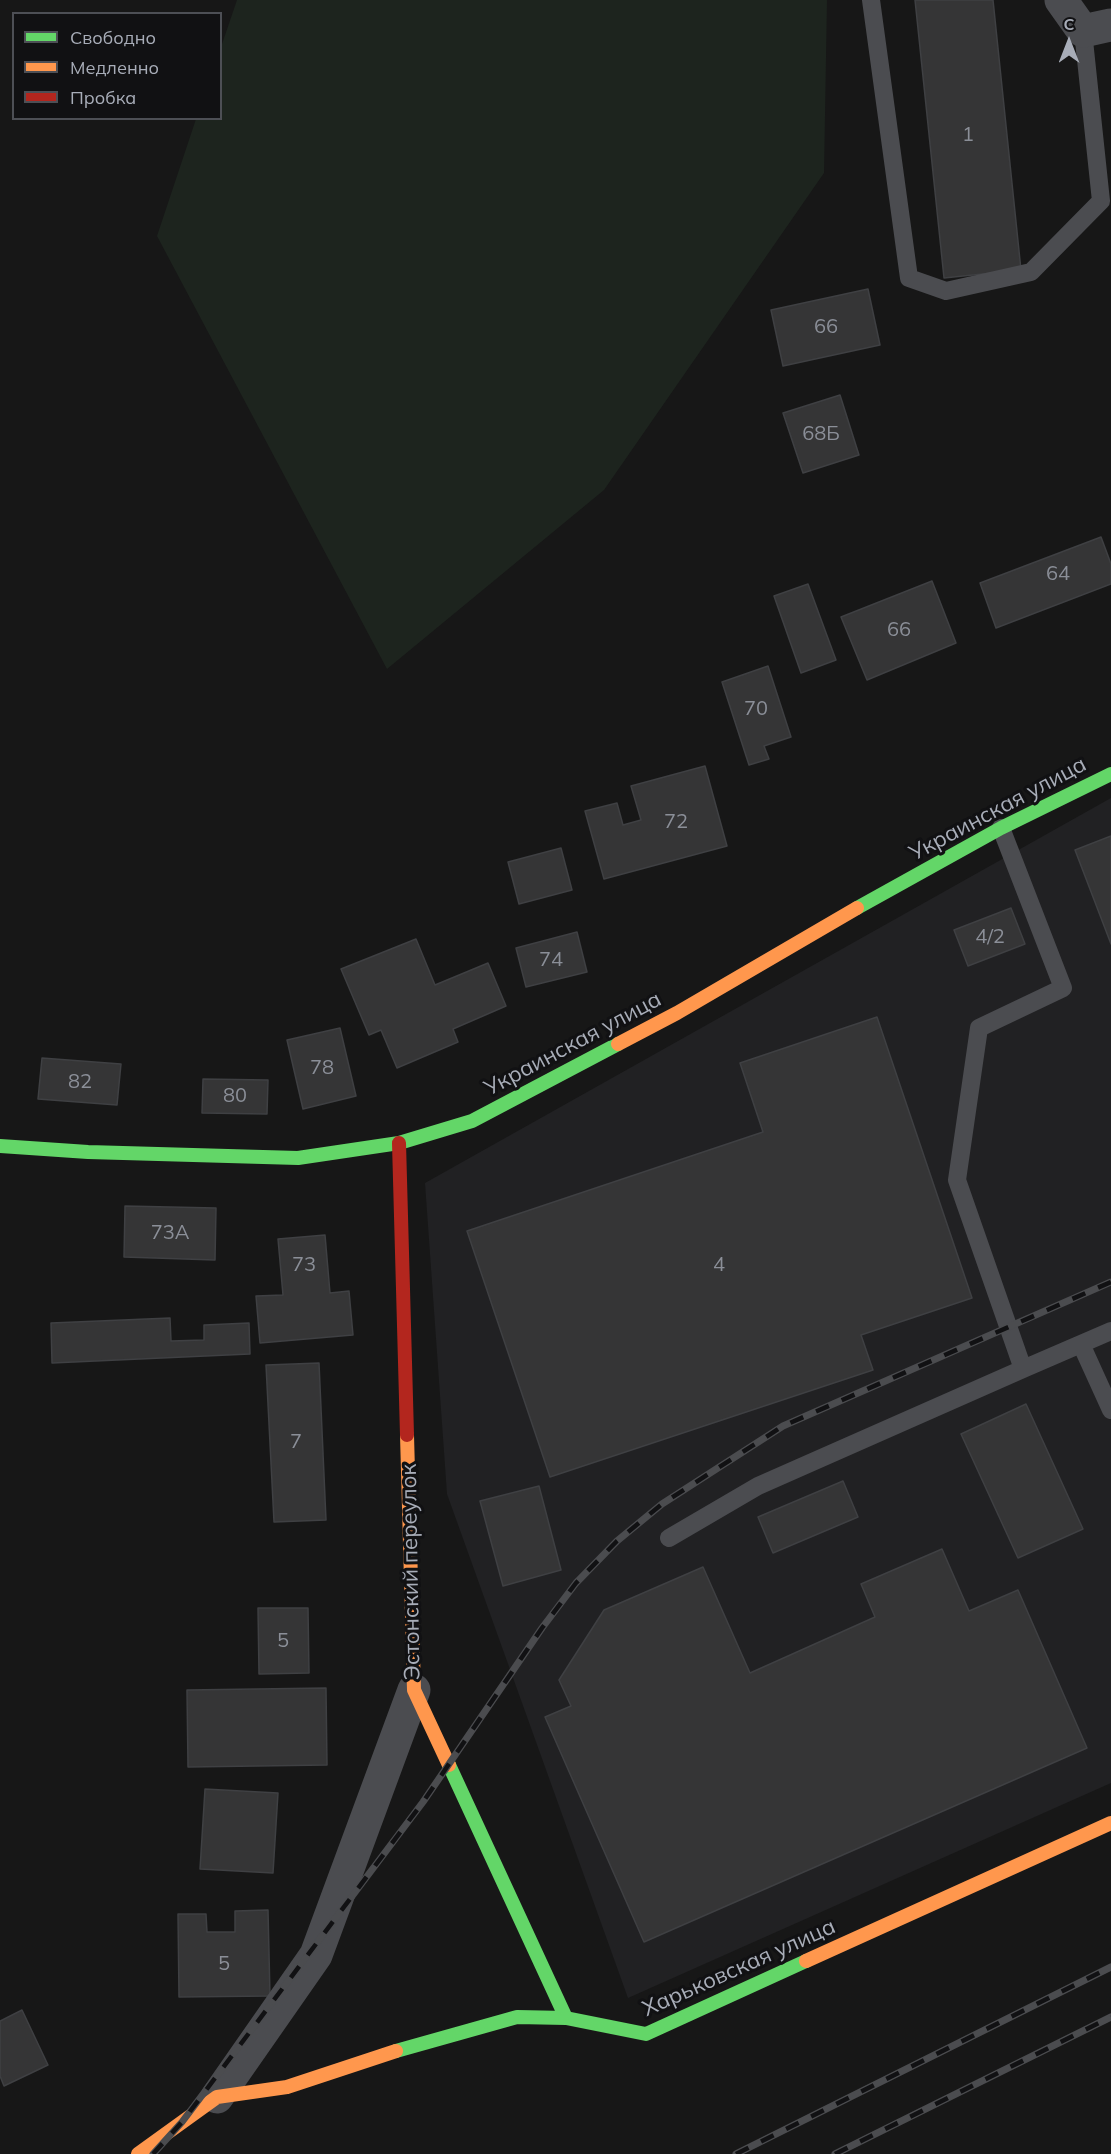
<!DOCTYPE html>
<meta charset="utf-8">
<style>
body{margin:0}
#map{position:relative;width:1111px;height:2154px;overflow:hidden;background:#171717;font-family:Mulish,sans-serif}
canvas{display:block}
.legend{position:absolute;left:12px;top:12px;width:210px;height:108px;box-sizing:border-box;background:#111113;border:2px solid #4d4f55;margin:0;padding:8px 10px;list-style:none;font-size:18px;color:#a8adb8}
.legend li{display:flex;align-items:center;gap:12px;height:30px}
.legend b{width:30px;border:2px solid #4d4f55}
.north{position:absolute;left:1039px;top:12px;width:60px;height:60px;-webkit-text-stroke:4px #111113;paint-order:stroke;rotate:0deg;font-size:16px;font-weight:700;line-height:24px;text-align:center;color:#a8adb8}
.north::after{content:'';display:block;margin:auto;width:21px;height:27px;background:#a8adb8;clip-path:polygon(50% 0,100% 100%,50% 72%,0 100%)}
</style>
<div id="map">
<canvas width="1111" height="2154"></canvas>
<ul class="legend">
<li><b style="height:8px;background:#63d668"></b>Свободно</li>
<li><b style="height:8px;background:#ff974d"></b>Медленно</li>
<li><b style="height:8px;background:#b3261e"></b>Пробка</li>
</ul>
<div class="north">С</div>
</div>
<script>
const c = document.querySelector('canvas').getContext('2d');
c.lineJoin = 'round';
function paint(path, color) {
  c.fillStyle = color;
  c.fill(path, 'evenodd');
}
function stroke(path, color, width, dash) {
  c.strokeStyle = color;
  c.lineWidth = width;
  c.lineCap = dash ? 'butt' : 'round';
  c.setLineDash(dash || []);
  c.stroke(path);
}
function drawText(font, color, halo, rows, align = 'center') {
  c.font = font + ' Mulish,sans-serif';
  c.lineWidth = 6;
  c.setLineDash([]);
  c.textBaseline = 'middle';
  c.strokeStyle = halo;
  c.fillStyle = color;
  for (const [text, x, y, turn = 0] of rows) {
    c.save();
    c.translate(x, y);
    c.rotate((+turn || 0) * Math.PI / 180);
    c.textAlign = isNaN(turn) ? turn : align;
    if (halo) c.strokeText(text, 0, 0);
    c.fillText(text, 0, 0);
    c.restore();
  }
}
paint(new Path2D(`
 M1111,798V1783L628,1998L447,1494L425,1183Z`), '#212123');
paint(new Path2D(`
 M237,0H827L824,173L604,490L387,669L157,236L196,119L220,118L221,47Z`), '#1d241e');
const building = new Path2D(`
 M915,0H993L1021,270L944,278Z
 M868,289L880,345L783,366L771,310Z
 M840,395L859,455L803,473L783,413Z
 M1101,537L1111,564V584L996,628L980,583Z
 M932,581L956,643L867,680L841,617Z
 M808,584L836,660L801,673L774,596Z
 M768,666L791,737L764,746L769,759L749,765L722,682Z
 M705,766L727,846L604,879L585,811L617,803L623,825L641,820L631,786Z
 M1111,836V944L1075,850Z
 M561,848L572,890L519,904L508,862Z
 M1011,908L1025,944L968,966L954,930Z
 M577,932L587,972L526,987L516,948Z
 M416,939L435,985L488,963L506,1006L453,1029L458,1042L397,1068L381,1030L369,1035L341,969Z
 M877,1017L972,1298L861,1335L873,1370L550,1477L467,1231L763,1132L740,1063Z
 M340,1028L356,1096L303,1109L287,1040Z
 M42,1058L121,1064L117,1105L38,1099Z
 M203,1079L268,1080L267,1114L202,1113Z
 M125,1206L216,1208L215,1260L124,1257Z
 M325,1235L330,1293L349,1291L353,1335L260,1343L256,1296L283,1295L278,1239Z
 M170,1318L171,1341L204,1340V1325L249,1323L250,1354L52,1363L51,1323Z
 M319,1363L326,1520L274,1522L266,1365Z
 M1026,1404L1083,1529L1018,1558L961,1434Z
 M843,1481L858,1517L773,1553L758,1517Z
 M539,1486L561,1570L503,1586L480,1501Z
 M942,1549L969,1611L1018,1590L1087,1748L644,1942L545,1717L571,1706L559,1680L604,1610L703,1567L750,1673L875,1617L861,1584Z
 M258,1608H308L309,1673L259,1674Z
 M326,1688L327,1765L188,1767L187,1690Z
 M205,1789L278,1793L273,1873L200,1869Z
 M268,1910L270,1996L179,1997L178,1914H206L207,1932H235V1911Z
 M22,2010L48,2065L4,2086L0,2076V2021Z`);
paint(building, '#353536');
stroke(building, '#3f4043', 1.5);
stroke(new Path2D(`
 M871,0L909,278L946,291L1031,272L1101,201L1083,31
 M1081,1344L1111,1410
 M1023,1369L1111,1331
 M669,1538L758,1486L1023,1369L957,1180L979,1028L1063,988L1001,828`), '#4b4c50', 18);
stroke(new Path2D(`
 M1061,0L1083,31L1111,25
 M217,2097L316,1955L414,1690`), '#4b4c50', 33);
stroke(new Path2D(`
 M857,908L1001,828L1111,774
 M0,1146L88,1152L298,1158L399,1143L472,1121L618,1044
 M449,1765L566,2018
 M396,2051L517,2017L566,2018L646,2034L806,1961`), '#63d668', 14);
stroke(new Path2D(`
 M618,1044L677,1013L857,908
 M407,1435L414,1690L449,1765
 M806,1961L1111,1823
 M138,2154L217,2097L287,2087L396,2051`), '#ff974d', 14);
stroke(new Path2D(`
 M399,1143L407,1435`), '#b3261e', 14);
const rail = new Path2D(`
 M153,2154L182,2122L423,1802L542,1628L576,1583L617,1541L662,1504L783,1426L1111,1282
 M736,2154L1111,1967
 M835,2154L1111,2017`);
stroke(rail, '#4b4c4f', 7);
stroke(rail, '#111113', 4.5, [14]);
drawText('20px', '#8b8f98', null, [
 ["1",968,135],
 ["66",826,327],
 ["68Б",821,434],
 ["64",1058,574],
 ["66",899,630],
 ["70",756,709],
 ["72",676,822],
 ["4/2",990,937],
 ["74",551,960],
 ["78",322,1068],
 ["82",80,1082],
 ["80",235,1096],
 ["73А",170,1233],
 ["73",304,1265],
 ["4",719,1265],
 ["7",296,1442],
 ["5",283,1641],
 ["5",224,1964]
]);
drawText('22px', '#a8adb8', '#111113', [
 ["Украинская улица",998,809,-28],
 ["Украинская улица",573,1044,-28],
 ["Эстонский переулок",411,1572,-91],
 ["Харьковская улица",739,1968,-24]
]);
</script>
